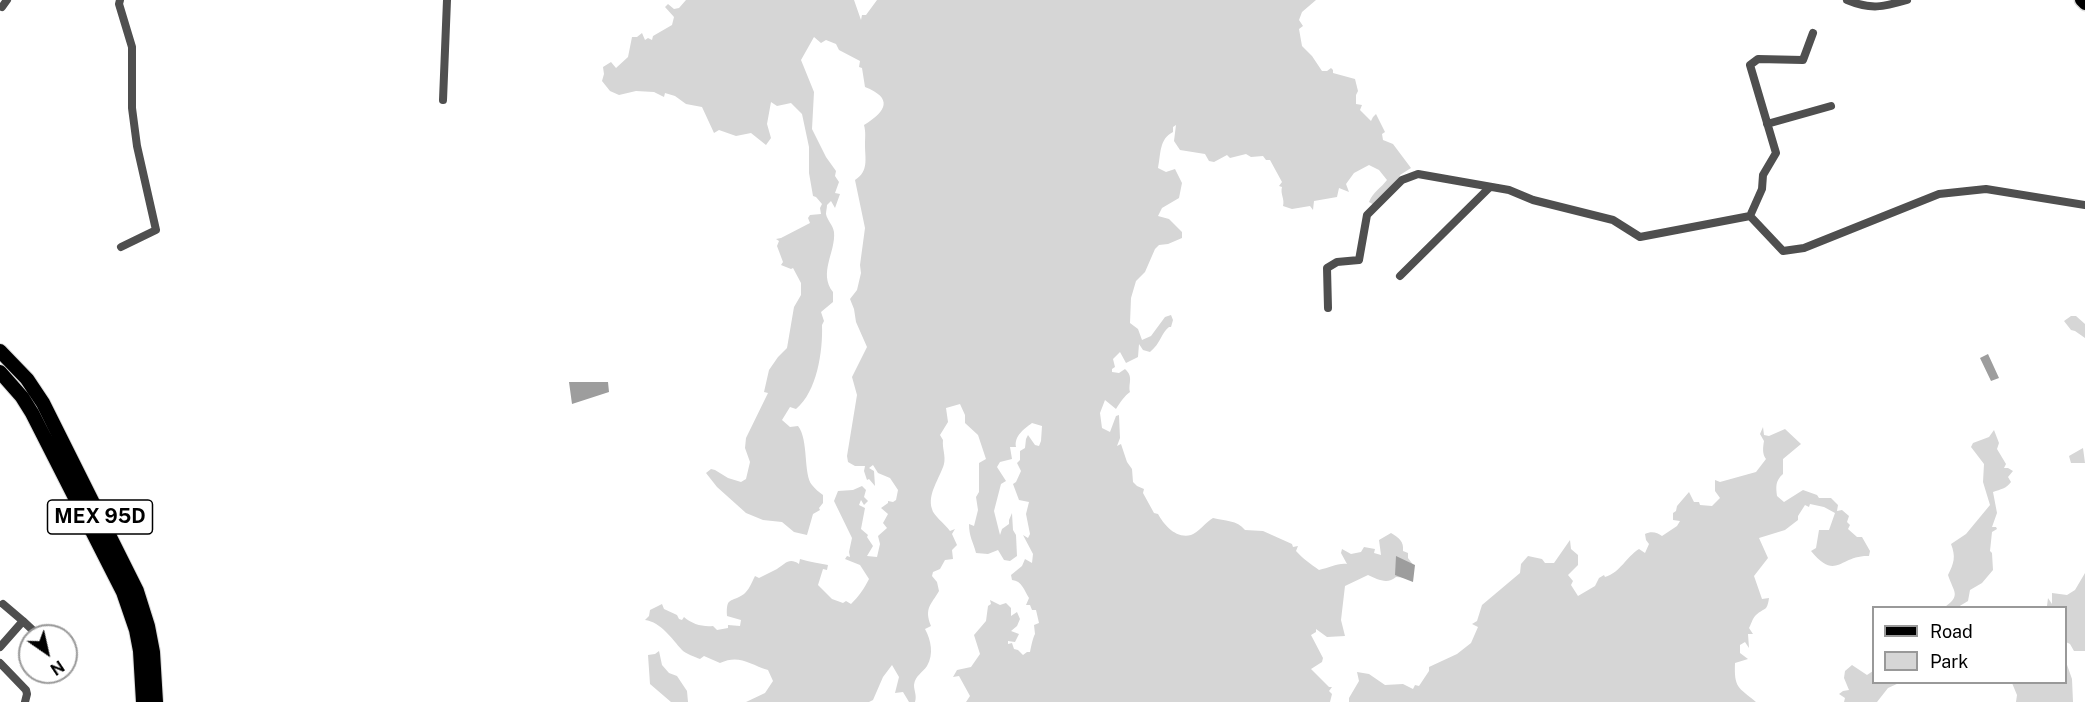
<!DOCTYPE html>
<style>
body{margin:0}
#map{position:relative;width:2085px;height:702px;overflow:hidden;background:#fff;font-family:"Public Sans",sans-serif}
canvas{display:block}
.legend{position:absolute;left:1872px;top:606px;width:195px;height:78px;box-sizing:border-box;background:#fff;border:2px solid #999;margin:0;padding:8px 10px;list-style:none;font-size:18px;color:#000}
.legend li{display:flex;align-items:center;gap:12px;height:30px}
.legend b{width:30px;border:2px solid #999}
.north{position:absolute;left:18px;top:624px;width:60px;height:60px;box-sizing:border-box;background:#fff;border:2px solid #999;border-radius:50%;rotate:146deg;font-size:16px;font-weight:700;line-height:24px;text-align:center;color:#000}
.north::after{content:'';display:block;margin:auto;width:21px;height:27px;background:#000;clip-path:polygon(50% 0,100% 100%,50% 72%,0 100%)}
</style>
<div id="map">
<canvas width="2085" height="702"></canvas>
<ul class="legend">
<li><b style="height:8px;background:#000"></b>Road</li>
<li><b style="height:16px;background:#d6d6d6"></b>Park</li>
</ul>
<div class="north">N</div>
</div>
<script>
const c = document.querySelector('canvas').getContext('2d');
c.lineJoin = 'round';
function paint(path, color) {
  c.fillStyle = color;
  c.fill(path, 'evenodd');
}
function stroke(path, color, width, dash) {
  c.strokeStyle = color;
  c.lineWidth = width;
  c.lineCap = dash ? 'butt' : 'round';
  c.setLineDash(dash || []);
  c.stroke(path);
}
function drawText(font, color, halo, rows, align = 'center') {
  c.font = font + ' "Public Sans",sans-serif';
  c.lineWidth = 4.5;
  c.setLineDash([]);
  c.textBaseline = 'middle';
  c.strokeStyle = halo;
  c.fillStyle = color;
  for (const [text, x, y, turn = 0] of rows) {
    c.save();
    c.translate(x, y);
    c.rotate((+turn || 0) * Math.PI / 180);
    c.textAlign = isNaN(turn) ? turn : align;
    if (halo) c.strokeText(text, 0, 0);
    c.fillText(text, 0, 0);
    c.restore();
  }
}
paint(new Path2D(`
 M686,0H854L861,20L862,15H866L877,0H1316L1302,12L1299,20L1303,26L1299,29L1302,46L1312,56L1322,71H1327L1331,68L1333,70V73L1355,79L1358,91L1356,95V104L1362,105L1360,110L1371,121L1373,117L1376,114L1385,132L1382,134L1383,140L1393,144L1411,168L1400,175L1398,189L1376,206L1369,202C1373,192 1381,188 1387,180L1379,170L1369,165L1354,173L1346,184L1349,192L1339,188L1337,197L1314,201L1313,210L1310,206L1292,209L1283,206C1285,199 1280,194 1282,187L1279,186L1282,182L1270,160H1266L1263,156L1251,157L1246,154L1230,158L1227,155L1214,162L1209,161L1205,154L1180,150L1174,141L1176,125L1173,127V132C1159,139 1161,154 1158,168L1166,172L1175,169L1182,183L1179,198L1162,208L1158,216L1169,219L1182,232V238L1168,244L1159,245L1155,249L1145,272L1136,281L1131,298L1130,323L1138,329L1142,340L1151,336L1165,317L1171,315L1173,320L1171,327H1169C1161,333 1161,343 1150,352L1143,350L1139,344L1138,357L1126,363L1120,352L1113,359L1115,367L1112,369V372L1119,373L1125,369C1134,377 1128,383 1130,392C1125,395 1119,404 1116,409L1105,400L1100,413L1102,428L1110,432L1116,416L1119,415L1120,438L1117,446L1121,444L1127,462L1132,469L1133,482L1137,486L1144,489L1143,493L1154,513L1158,514C1164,525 1176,539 1191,535C1198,533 1206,522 1213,518C1225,521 1237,520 1245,530L1263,531L1292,544L1293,547L1298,546L1296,551C1303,559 1311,564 1319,570C1329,568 1337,563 1347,564L1341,553L1342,549L1351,554L1361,552L1364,547L1375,549L1374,553L1381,555L1379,540L1391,533C1399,538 1404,541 1403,551L1408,553V558L1414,566L1409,578L1396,577C1387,585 1377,579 1368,575L1345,586L1341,620L1345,636L1327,637L1316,629V632L1311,635L1323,658L1322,662L1311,669L1329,687H1332L1329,691L1332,694L1330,702H966L970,696L959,676L953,677L957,670L971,667L980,654L974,635L986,621L988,606L991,604L990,600L1000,605L1006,603L1011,608V616L1017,612L1020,619L1017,626L1011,631L1019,634L1015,642L1008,641V644L1012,643L1014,649L1018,650L1023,655L1027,652H1030C1031,647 1033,637 1035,634L1034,625L1039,623L1036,610H1032L1030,605H1026L1029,598C1024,590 1022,581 1012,580L1011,575L1022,566L1025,559L1032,563L1033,554L1023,535L1028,538L1030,534L1026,514L1029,502L1019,500L1013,484L1016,482L1021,471L1017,463L1020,460V451L1025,448L1026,439L1028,435L1035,445L1039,446L1041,441L1042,426L1032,423C1024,429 1014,436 1016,447H1010L1012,459L1000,462L997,467L1006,481L1001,484L994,511L1000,535L1002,529L1009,524V520L1012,513L1013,530L1016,535L1017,556L1010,561L1004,560L998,550L988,554L976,553C973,541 969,537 969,524L974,526L978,510L976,497L979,492V463L986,459L978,435L965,423V415L960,404L946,408L948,422L940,435L943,440C942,448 946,456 944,464C940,478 927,494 932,509C933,515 945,524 950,531L955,529L952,534L957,545L952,550L953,559L945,560L940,569L933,572L932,576L937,582L939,591C931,605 924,608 931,626L925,629C931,640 934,654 927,666C923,672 915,676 914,685C914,691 917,695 915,702H909L903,692L895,693L899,677L892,665L883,677L873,700L869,702H746L765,693L773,681L768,670C749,664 739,654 720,663L704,656L700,659C695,657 686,654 682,650C672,639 661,622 645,620L649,616L650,610L662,604L664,609L677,615L679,619L682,620L684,617C692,624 702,627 713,626L717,630L728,628V625L740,626L741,620L727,616C726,596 731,603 744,594C749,590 752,582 755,576L759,578C765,575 771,572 777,569C785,564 789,557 799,564L800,559C810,562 819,563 828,565L827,570L823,569L818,585L832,599L843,603L846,601L851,604C859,596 864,589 869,579L860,565L845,559L847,556L850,557L849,552L852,538L834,501L838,491L853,490L862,486L866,490L864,497L868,501L864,505L861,500L859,505L865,508L861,529L868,535L867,537L873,546L867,556L877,557L880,544L878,536L887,528L883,523L888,514L881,508L888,503V501L893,502L896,500L898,490L890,478L878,473L873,465L869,468L874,471L875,486L869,479L867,480L864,471L865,466H855L848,462L847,456L857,395L852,377L867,347L856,322L854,309L850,299L857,290L861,273L860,265L865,228L855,180C869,171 865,159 865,145C865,137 866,133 864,125C887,111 893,98 865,87L862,68L859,67L860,61L839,50L836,44L826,40L821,43L814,37L801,60L814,92L812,129L826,157L836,171L835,176L839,182L835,193L840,194L835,208L831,201L827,205C827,208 826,211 826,214C827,220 833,225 834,232C836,252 818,273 833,292V302L821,312L824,321L822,325C823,351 817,392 796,409L790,407L782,420L790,427L798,426C809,440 803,474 812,485C815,489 819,492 823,495V503L819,508L820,510L813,514L807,535L794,532L782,522L763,520L746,513L717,487L706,473L711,469L715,470L728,478L741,482L746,479L750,462L745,448L746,438L768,393L764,392L769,370L778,357L787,348L794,307L801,295V283L793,268L791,269L781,265L783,262L777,246L779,241L776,239L781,238L810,223L808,218L810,215L821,214L820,208L822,204L816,197L813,196L809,173V147L802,114L791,103L777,106L771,102L767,124L771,138L766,145L751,133L736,136L719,130L714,133L702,107L686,104L675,96L665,93L664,97L654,92L636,91L619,95L610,91L602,81L604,74L603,67L611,62L616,68L628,57L632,37H637L642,33L645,40L648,38L652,40L653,36L672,25L674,17L665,7L668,4L674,9L679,8Z
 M2071,316H2076L2085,324V338L2075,331L2071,330L2064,321Z
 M1763,427L1764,435L1769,436L1785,429L1801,444L1783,459V474C1775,481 1776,487 1777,496L1784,502L1803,490L1817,495L1819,498H1831L1838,505L1837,511L1842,510L1849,516L1847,522L1850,525L1848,529L1857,537H1862L1870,551L1869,556C1839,555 1837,582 1811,551L1816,548L1819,530H1829L1835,513L1824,507L1810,504L1809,507L1805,505L1798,516V520L1785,530L1759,538L1768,558L1754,576L1762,599L1769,598C1767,612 1765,607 1756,615C1752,619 1751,625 1749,628L1753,634H1748L1749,648L1745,642L1740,645V653L1748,659L1735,663C1734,688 1738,687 1756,702H1349V698L1359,681L1357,672L1369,674L1385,685L1403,684L1413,689L1415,685L1419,686L1429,671V667L1457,654L1471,643L1478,627L1472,624L1477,621L1482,605L1520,573L1521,564L1528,556L1542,559L1545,563H1554L1570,540L1571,549L1578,555V565L1568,575L1573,581L1571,585L1578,596L1595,586L1599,578L1604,575L1605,577C1621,572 1626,557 1639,549L1645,553L1649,544L1646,540L1645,534C1651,531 1657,532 1662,536L1677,526L1680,521L1673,520V513L1676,511L1677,506L1689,492L1694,502H1699L1700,505L1712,506L1720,498L1715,491V480L1720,482L1756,472L1766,459C1762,454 1763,447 1764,441L1760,434Z
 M1994,430L1999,443L1997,449L2006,464L2004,468H2008L2013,471L2008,477L2011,482C2006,489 2001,489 1993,492L1997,513L1992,527H1996L1997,529L1992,532L1990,551L1992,553L1993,570L1982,583L1970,590L1968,601L1958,607H1945C1961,595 1954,593 1948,575C1954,563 1956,557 1951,544L1966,534L1990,505L1983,482L1984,464L1971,447L1973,443L1989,437Z
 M2083,448L2085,463H2071L2069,456Z
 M2085,573V651H2074L2070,644L2066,642V608L2042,607L2047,606L2048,598L2052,604V593L2067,595L2075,590Z
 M659,651L662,665L669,673L677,676L687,691L688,702H671L650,684L648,655L655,654Z
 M2066,662L2072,679L2073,702H2016L2017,695L2012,683L2066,682Z
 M1852,665L1867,675L1873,671L1874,682L1899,683L1888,688L1877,702H1844L1845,698L1839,694L1843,691L1849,690L1844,678L1845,671Z`), '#d6d6d6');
paint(new Path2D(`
 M1988,354L1999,378L1991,381L1980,358Z
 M569,382H608L609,392L572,404Z
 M1396,556L1415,565L1413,582L1395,575Z`), '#9d9d9d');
const primary = new Path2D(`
 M2081,0L2085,4`);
const motorway = new Path2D(`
 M0,351L27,379L43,403L137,591L148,626L153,652L156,702
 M0,372L22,397L32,413L123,592L136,630L140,651L143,702`);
stroke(primary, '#dbdbdb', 15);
stroke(motorway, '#dbdbdb', 16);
stroke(new Path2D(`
 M120,0L119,4L132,47V108L137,146L156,230L121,247
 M1847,0C1871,10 1883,7 1907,0
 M2,7L7,0
 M443,100L447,0
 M1767,124L1831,106
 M1750,216L1762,189L1763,175L1776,153L1750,65L1758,59L1803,60L1813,33
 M1400,276L1490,187
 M1328,308L1327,268L1337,262L1359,260L1367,215L1402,180L1418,174L1509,190L1533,200L1613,220L1640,237L1750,216L1783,251L1804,248L1939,194L1986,189L2085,205
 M23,621L39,636
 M0,647L23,621L3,604
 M0,663L26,690L27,694L25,702`), '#4f4f4f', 8);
stroke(primary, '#000', 12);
stroke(motorway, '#000', 14);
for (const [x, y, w] of [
 [100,517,105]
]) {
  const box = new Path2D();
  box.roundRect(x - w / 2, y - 17, w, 34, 4.5);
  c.fillStyle = '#fff';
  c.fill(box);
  stroke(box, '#000', 1.5);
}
drawText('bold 20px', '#000', null, [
 ["MEX 95D",100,517]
]);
</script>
